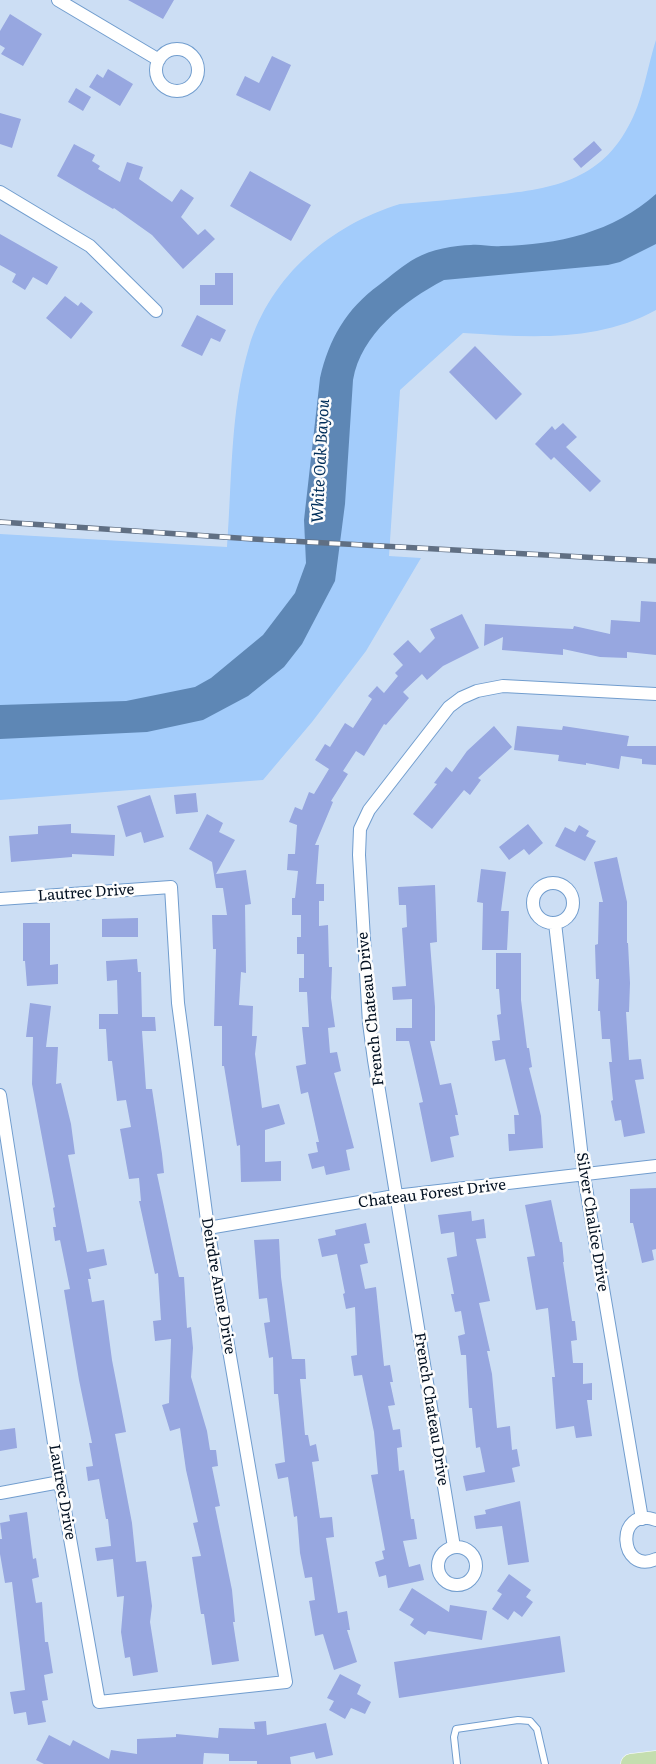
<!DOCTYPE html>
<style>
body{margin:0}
canvas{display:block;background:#ccdef4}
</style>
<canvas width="656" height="1764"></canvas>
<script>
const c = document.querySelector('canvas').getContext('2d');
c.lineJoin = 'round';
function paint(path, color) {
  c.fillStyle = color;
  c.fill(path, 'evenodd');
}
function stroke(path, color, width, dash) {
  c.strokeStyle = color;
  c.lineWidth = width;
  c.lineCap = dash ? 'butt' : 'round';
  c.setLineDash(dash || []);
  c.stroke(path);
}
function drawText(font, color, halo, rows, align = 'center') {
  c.font = font + ' Literata,serif';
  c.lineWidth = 5;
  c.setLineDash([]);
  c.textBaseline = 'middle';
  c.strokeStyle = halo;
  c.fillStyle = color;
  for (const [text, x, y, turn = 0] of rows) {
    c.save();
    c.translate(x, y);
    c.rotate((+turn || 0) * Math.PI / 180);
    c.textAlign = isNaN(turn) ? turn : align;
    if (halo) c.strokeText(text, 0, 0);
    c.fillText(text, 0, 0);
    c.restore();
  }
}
paint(new Path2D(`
 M656,40V310C596,343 528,337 463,333L400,390L389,556L421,558L366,651L312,722L263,780L0,800V534L227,547C232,481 230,410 249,347C271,275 331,225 400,204C428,202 456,199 484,196C543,190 597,185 628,127C643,101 647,68 656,40Z`), '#a3ccfb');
paint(new Path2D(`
 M656,194V244L620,262L608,265L444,280C404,301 361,334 353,380L345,504L335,581L302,644L284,667L248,696L203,720L147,732L0,739V705L126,701L195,687L211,678L263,635L295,593L306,563L304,520L320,378C329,339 346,309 379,285C391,276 403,265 416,258C430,250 455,245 471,245C481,244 491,247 501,246C557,245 614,232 656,194Z`), '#5e87b5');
paint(new Path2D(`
 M128,0H174L163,19Z
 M10,14L42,34L23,66L1,54L5,48L0,45V31Z
 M272,56L291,65L270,111L236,95L245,76L259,83Z
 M108,69L133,84L120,106L89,87L97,74L103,78Z
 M76,88L91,97L83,111L68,102Z
 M0,113L21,119L12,148L0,144Z
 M594,141L602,150L581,168L573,159Z
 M74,144L95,155L92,161L100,166L98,169L120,182L127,162L143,167L139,179L172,202L181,189L194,198L181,217L198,235L205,229L215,239L183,269L152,235L114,208L113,209L57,176Z
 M250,171L311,205L291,241L230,206Z
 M0,234L58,267L47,285L33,277L25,290L12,282L16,274L0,265Z
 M215,273H233V305H200V285H215Z
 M65,296L78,306L81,302L93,312L71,339L46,318Z
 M197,315L226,330L220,342L211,338L202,356L181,346Z
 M475,346L522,394L496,420L449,372Z
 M563,423L577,437L566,447L601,481L590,492L554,457L551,460L535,444L552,426L555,430Z
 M641,601L656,602V655L627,652V658L600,657L563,649V655L502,650L503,637L484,646L485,624L573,629L574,626L610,634L611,620L640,622Z
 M462,614L479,648L443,666L427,680L422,674L403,692L409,698L386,725L384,724L364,756L356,751L343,771L348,774L331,801L333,802L315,845H319L316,884H324V901H319V926L328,925L329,967H332L331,998L335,1027L328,1028L330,1053L337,1052L341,1071L334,1073L354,1148L346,1150L350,1170L326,1175L324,1166L312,1169L308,1154L318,1152L316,1142H319L308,1092L301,1094L296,1066L306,1064L302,1027H309L307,992H299V978H304V954H297V937H301V915H292V898H295L298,871L287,870L288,854H295L297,825L289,822L295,807L302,810L309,792L314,794L329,769L315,760L325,744L330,747L345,723L353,728L372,699L368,696L377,686L384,693L398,676L395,673L403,665L393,654L408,640L420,653L435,638L430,629Z
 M494,726L512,747L478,778L481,780L470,795L464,790L432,829L413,814L437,784L434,783L446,767L452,772L467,751Z
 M517,726L562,730L563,726L629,736L627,746H656V765L642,764V759L621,756L619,769L586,763V765L558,761L559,755L514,750Z
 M196,793L198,812L176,814L174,795Z
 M150,795L164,837L144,843L141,832L126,837L117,806Z
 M207,814L223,823L219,832L235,840L216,874L246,870L251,904L245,905L246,973L241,972L239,1005L253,1006L252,1036H257L255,1054L262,1108L279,1104L285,1124L265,1130V1162L281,1161V1181L241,1182L240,1145L237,1146L224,1066H222V1026H214L216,949H213L212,915H227L223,888H216L212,862L189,849Z
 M71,824V833L115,835L114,856L72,854V857L11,862L9,836L38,834V826Z
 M528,824L543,843L529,855L524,849L509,860L499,847Z
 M579,825L589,831L586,836L596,841L585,861L555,846L565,827L575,832Z
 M617,857L627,902V943H628L630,983L629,1012H626L629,1060L641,1059L644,1079L635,1080L645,1133L624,1137L621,1120L615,1121L611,1101L613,1100L609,1062H612L610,1039H602L600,1011H598L599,979H596L595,945L598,944L599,902H603L594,862Z
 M481,869L506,872L501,911H509L507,950H482L483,903L477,902Z
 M435,885L437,942L430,943L435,1007V1041H430L440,1085L451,1083L458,1115H455L459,1135L450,1137L454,1157L431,1162L419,1103L423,1102L409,1041H396V1028H412V999L393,1000L392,987L406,986L402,928L407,927L406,905H399L398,887Z
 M138,918V937H102V919Z
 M23,923H50V965L58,964V984L27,986L25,961H23Z
 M496,953H521V1000L527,1048H529L532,1067L529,1068L541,1116L543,1148L509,1151L508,1134H515L514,1115H519L505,1059L495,1061L492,1041L500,1040L497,1015L501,1014L499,989H496Z
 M137,959L138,972H141L142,1017H155L156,1031H142L146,1089H152L162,1154L164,1173L157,1174L179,1277H184L187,1328L191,1327L193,1348L191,1377L207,1431L210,1450H216L218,1466L212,1467L220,1506L215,1507L232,1590L235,1622H233L239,1661L212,1665L204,1614H201L192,1557L201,1556L193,1523L198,1522L186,1470L180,1428L170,1431L162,1405L169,1403L171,1339L155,1341L153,1321L161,1320L158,1273L155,1274L139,1201H141L139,1178L129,1179L120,1129L131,1127L126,1100L117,1101L112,1061H108L106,1029H99V1014H118L117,980L107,981L106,961Z
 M30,1003L51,1006L46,1047H58L56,1084L61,1083L71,1124L75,1154L68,1155L87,1252L104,1249L107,1265L89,1269L91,1279H88L92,1302L104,1300L112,1360L126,1432L115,1434L132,1523L136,1562L146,1561L152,1606L150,1622L158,1672L133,1676L130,1657L125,1658L121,1632L124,1596L117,1597L113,1559L97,1561L95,1548L111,1546L108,1519H106L99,1479L88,1481L86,1467L93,1466L89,1443H92L79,1380L64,1290L70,1289L60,1240L55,1241L53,1227H56L53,1208L55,1207L32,1084L33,1037H26Z
 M656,1188V1249L652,1250L654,1260L642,1263L633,1223H630V1189Z
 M551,1200L560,1242H562L564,1262H563L572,1321H575L577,1340L571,1341L573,1363H583V1384L592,1383V1400H587L592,1436L576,1438L574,1426L556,1429L552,1377H555L548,1308L536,1310L527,1257L535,1256L525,1205Z
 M471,1211L472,1221L484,1219L486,1238L476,1239L490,1301L479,1303L490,1351H487L492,1374L497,1428L510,1426L512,1450L517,1449L520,1466L512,1468L515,1482L466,1491L463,1476L485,1472L480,1447L476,1448L472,1408H469L466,1355H461L458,1336L465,1334L461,1311L455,1312L451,1294H454L447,1258L457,1256L454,1232L441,1234L438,1215Z
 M366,1223L370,1243L364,1244L368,1263L360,1265L365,1289L376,1287L384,1366L390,1365L393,1382H390L395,1405L388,1406L393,1430L400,1429L402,1447L397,1448L399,1471L404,1470L411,1519H414L417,1539L403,1541L409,1567L420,1564L424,1580L388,1588L386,1575L379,1577L375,1562L384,1559L382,1551L385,1550L371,1475L378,1474L374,1432L362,1375L354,1376L351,1356L357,1355L355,1307L346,1309L343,1294L345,1293L337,1254L322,1257L318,1239L336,1235L335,1230Z
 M279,1239L281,1277L292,1359H305L306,1379H300L305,1435H308L310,1446L316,1444L319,1461L312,1462L320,1518L332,1517L334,1537L326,1538L338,1613L347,1611L350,1630H347L357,1662L334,1670L323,1634L315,1636L309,1601L315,1600L312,1577L305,1578L300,1553L297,1516L294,1517L288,1477L278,1479L275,1464L285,1462L278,1394H274L273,1357L269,1358L264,1323L270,1322L267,1298L259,1299L254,1240Z
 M15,1428L17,1448L0,1451V1430Z
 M520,1501L529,1562L508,1565L502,1526L476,1529L474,1516L486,1514L485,1510Z
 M27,1512L33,1559L36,1558L39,1577L32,1579L36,1603L42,1602L45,1642H48L53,1673L44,1675L48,1700L42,1701L46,1722L28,1725L26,1712L14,1714L10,1692L25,1690L12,1582L5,1583L0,1554V1539H2L0,1523L10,1521L9,1515Z
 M509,1574L531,1590L526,1597L533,1602L522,1617L514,1611L508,1620L492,1609L502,1594L497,1591Z
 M412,1588L449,1612L450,1605L487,1611L482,1640L428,1631L425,1635L410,1625L414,1619L399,1610Z
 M560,1636L565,1672L399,1698L394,1662Z
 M340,1674L361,1685L357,1694L371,1702L365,1714L351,1708L345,1719L329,1710L334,1701L327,1698Z
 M266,1721L267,1735L326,1723L333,1755L316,1759L314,1752L290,1757L291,1764H257V1761H229V1754L204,1753L203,1764H44L36,1760L49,1735L70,1746L73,1740L109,1759L111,1750L137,1754V1739L176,1737V1734L218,1738L219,1728L255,1729L254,1722Z`), '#97a7e0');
const service = new Path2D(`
 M457,1764L454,1737L456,1729L518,1720L530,1721L537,1729L545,1764`);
const minor = new Path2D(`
 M58,0L159,60
 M156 70a21 21 0 1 1 42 0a21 21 0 1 1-42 0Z
 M0,192L90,246L156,311
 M533 903a20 20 0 1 1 40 0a20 20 0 1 1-40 0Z
 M0,899L171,887L178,1003L208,1228L286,1682L99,1702L60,1482L0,1095
 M555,923L584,1176L642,1519
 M208,1228L395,1196L656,1166
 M0,1493L60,1482
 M656,1520C614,1505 619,1576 656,1559
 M454,1547L374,1060L369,1023L359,855L360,829L369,810L449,707L461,698L477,691L503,686L656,694
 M438 1566a19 19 0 1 1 38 0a19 19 0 1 1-38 0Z`);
const primary = new Path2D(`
 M631,1764L656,1761`);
stroke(service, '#719dce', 8);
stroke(minor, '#719dce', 14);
stroke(primary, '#fff', 21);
stroke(service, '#fff', 6);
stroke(minor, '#fff', 12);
stroke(primary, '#c4deaf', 20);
const rail = new Path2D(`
 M0,522L253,539L656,561`);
stroke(rail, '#606f83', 5.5);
stroke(rail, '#fdfdfd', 4, [11]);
drawText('15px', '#010f20', '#fdfdfd', [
 ["Lautrec Drive",86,893,-4],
 ["French Chateau Drive",371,1009,-96],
 ["Chateau Forest Drive",432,1194,-7],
 ["Silver Chalice Drive",592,1222,81],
 ["Deirdre Anne Drive",218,1286,80],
 ["French Chateau Drive",431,1409,81],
 ["Lautrec Drive",62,1492,80]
]);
drawText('italic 16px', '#002e5a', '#fdfdfd', [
 ["White Oak Bayou",321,461,-87]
]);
</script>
